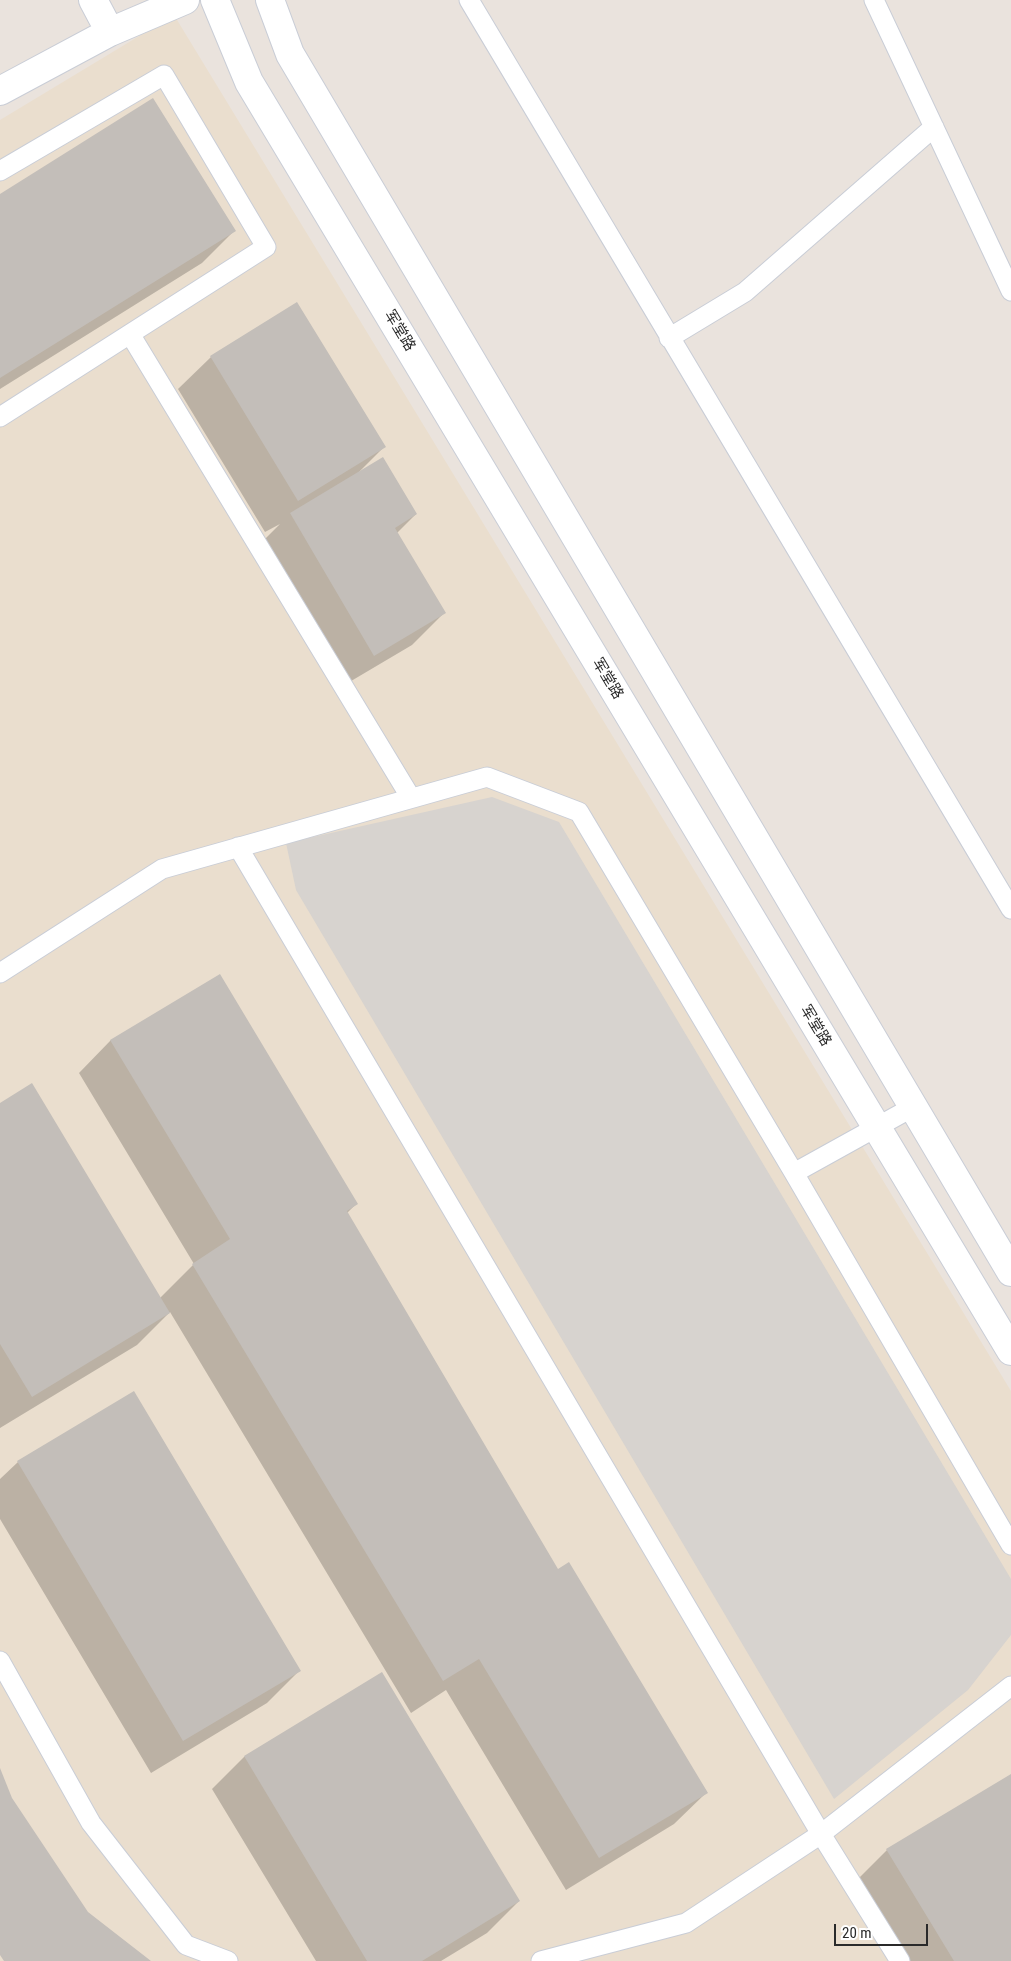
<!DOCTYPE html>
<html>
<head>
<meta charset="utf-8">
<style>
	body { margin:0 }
	#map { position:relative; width:1011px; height:1961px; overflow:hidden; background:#eae3dd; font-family:"Roboto Condensed",sans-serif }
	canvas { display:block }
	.scale { position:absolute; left:834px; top:1924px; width:94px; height:22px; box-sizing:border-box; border:2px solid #2a2a2a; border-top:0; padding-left:6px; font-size:15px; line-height:18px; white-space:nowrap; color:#2a2a2a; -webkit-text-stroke:4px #fff; paint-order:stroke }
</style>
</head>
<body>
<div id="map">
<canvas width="1011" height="1961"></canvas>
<div class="scale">20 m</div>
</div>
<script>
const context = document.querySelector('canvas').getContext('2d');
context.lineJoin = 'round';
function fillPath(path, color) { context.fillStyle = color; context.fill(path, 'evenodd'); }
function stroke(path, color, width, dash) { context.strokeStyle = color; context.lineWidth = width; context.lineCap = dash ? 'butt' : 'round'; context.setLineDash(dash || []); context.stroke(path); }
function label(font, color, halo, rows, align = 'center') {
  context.font = font + ' "Roboto Condensed","Noto Sans SC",sans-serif'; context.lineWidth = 5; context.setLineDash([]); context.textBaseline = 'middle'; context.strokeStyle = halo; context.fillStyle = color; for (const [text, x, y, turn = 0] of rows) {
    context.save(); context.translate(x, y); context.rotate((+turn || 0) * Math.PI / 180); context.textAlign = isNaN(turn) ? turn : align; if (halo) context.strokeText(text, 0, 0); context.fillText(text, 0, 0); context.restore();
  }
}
fillPath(new Path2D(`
	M174 15 1011 1391V1961H0V120Z`), '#eadece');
fillPath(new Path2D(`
	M492 797 559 822 1011 1579V1635L968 1690 834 1799 296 890 286 843Z`), '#d7d3cf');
fillPath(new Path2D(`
	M0 195 234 231 202 263 0 389Z
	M211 357 384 447 359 472 416 514 397 533 444 613 412 645 341 687 258 546 280 524 265 532 178 389Z
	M111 1040 356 1204 347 1213 558 1571 707 1792 674 1824 566 1890 446 1690 411 1713 170 1312 137 1345 0 1428V1104L160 1298 194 1264 79 1073Z
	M18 1462 299 1671 267 1703 151 1773 0 1519V1479Z
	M382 1674 519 1901 487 1933 441 1961H316L212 1789 244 1757Z
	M1011 1775V1961H903L855 1882 887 1850Z`), '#0003');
fillPath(new Path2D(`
	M153 98 236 231 0 378V194Z
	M297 302 386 447 298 501 210 356Z
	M383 457 417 514 395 528 446 613 374 656 290 513Z
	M220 974 358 1204 347 1211 558 1569 569 1562 708 1793 599 1858 479 1659 443 1681 192 1264 230 1239 110 1040Z
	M32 1083 170 1313 32 1397 0 1344V1103Z
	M134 1391 301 1671 183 1741 17 1461Z
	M382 1672 520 1901 422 1961H367L244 1756Z
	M0 1768 12 1798 88 1912 151 1961H4L0 1955Z
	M1011 1774V1961H954L886 1849Z`), '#c3beb9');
const service = new Path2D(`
	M469 0 1011 909
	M874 0 1011 291
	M0 171 164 75 266 247 0 417
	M130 334 411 798
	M669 338 745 292 934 127
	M238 847 821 1834 900 1961
	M0 973 162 869 487 777 579 812 794 1173 1011 1545
	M794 1173 913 1107
	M0 1661 91 1823 186 1945 228 1961
	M541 1961 686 1923 821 1834 1011 1686`);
const minor = new Path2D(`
	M93 0 110 32
	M215 0 249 82 1011 1351
	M270 0 290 54 1011 1272
	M0 91 110 32 185 0`);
stroke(service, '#c9cdd6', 21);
stroke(minor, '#c9cdd6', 30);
stroke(service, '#fff', 19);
stroke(minor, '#fff', 28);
label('15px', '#2a2a2a', '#fff', [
	["军堂路",399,331,59],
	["军堂路",607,679,59],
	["军堂路",815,1026,59]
]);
</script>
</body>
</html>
